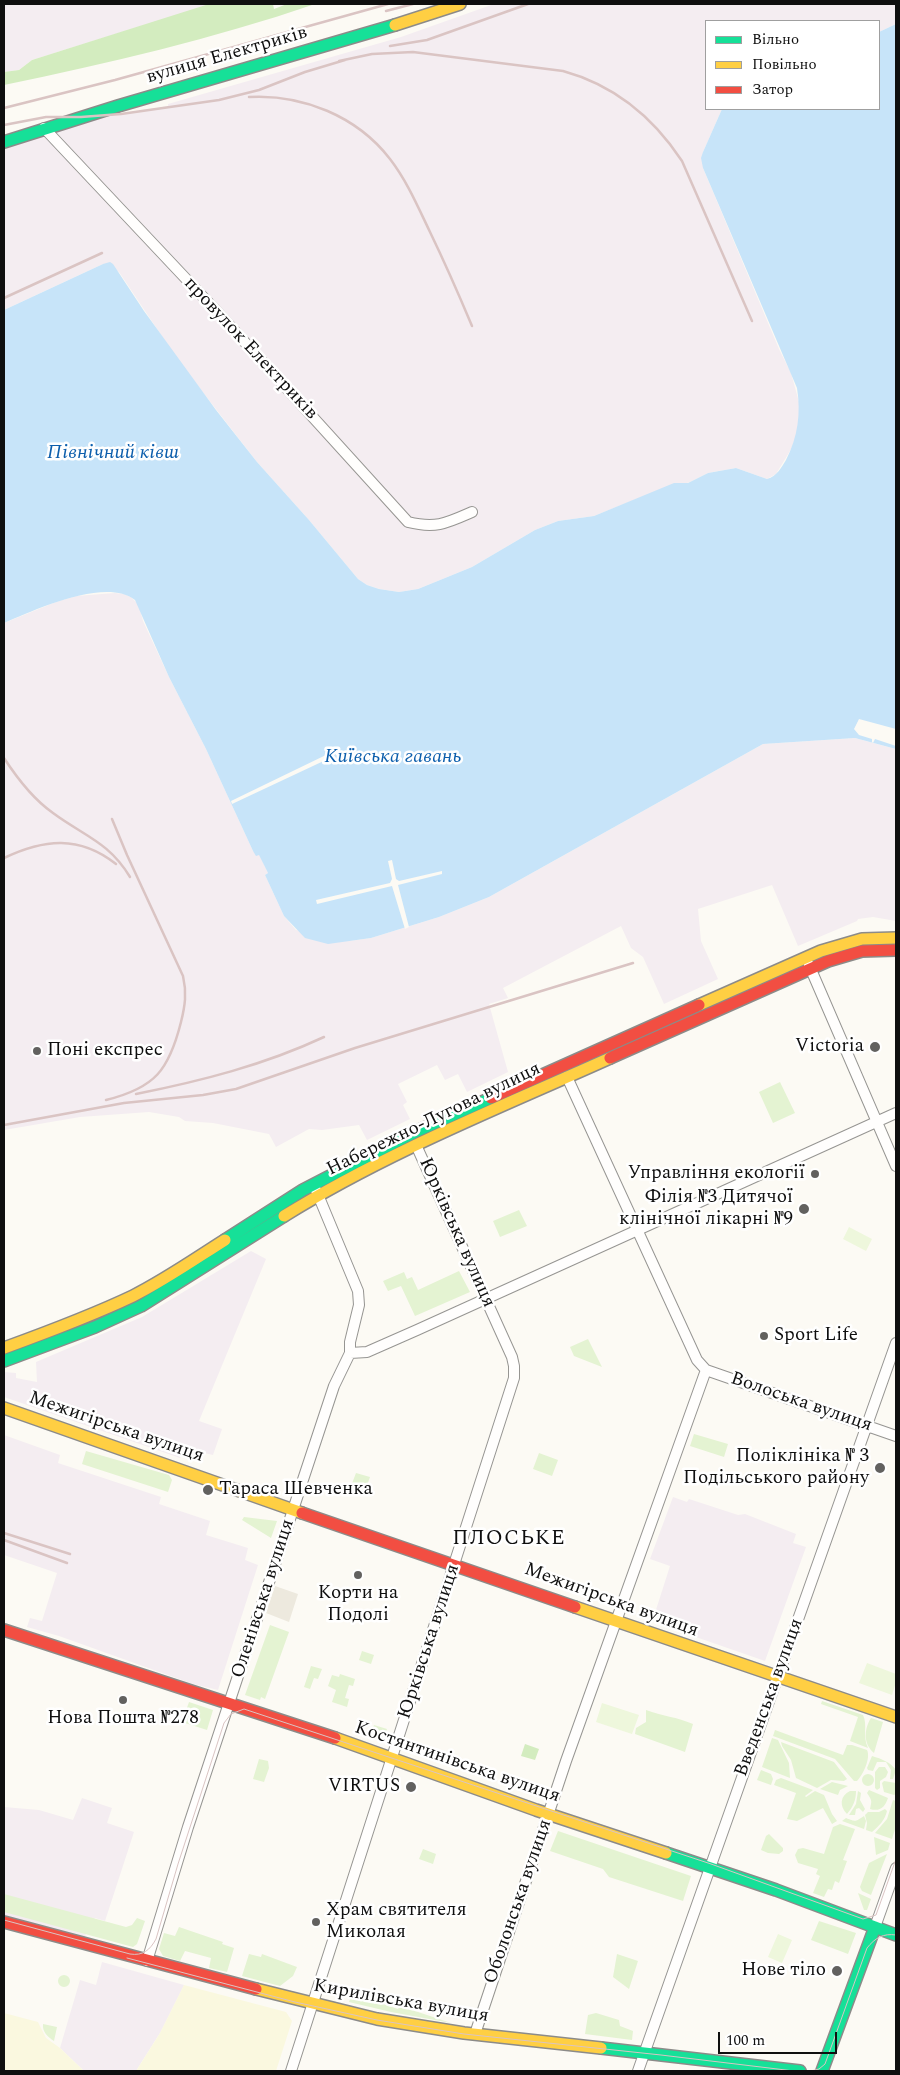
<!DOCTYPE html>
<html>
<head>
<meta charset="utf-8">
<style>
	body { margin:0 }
	#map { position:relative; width:900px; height:2075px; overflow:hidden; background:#fcfaf4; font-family:Spectral,serif }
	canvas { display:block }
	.frame { position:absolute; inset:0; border:5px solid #0f0f0f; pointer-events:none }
	.legend { position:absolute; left:705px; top:20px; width:175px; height:90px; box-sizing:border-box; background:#fff; border:1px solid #9f9f9f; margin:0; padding:6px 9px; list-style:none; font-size:15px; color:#0f0f0f }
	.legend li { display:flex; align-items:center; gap:10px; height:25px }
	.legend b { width:25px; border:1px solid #9f9f9f }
	.scale { position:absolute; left:718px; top:2032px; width:119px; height:22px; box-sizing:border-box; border:2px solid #0f0f0f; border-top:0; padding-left:6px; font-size:15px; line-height:18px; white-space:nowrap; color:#0f0f0f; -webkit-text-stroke:4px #fff; paint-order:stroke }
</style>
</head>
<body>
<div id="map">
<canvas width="900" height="2075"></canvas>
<div class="frame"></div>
<ul class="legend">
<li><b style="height:6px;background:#16e098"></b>Вільно</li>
<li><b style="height:6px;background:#ffcf43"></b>Повільно</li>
<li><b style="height:6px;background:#f24e42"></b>Затор</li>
</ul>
<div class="scale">100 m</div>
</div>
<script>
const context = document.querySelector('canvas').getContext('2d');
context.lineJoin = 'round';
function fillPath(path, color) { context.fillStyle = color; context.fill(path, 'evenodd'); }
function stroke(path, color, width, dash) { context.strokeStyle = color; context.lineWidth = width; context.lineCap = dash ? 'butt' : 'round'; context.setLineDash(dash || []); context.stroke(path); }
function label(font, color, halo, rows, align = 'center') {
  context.font = font + ' Spectral,serif'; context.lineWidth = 5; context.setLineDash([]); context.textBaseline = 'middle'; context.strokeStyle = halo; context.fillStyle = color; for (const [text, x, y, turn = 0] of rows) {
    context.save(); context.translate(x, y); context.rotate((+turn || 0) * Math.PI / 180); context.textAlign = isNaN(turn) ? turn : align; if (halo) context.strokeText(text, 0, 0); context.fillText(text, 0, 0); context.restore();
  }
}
fillPath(new Path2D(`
	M4 4H208L209 5 32 60 19 70 4 72Z
	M494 4H896V24L879 32V21H706V109H722L703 152V168L779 349 791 373 799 402V422L795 441 790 451 776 474 767 479 736 468 708 473 690 482 634 500 594 516 558 521 535 530 472 567 418 589 399 592 379 589 367 585 358 579 309 520 257 462 177 359 119 272 103 264 4 310V142L81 117 121 114 168 106V104L401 37Z
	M115 593 124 594 131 597 139 605 143 621 169 677 206 749 253 851 259 854 268 873 265 875 284 916 296 930 349 941 371 938 439 917 489 897 763 744 855 738 896 749V921L873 917 858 919 857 921 798 946 772 885 698 909 701 941 718 979 664 1004 643 957 631 948 621 926 503 988 508 998 489 1004 508 1072 467 1092 458 1074 445 1080 437 1065 398 1084 407 1102 403 1105 410 1119 367 1140 359 1125 322 1130 309 1129 276 1147 269 1134 213 1123 185 1121 179 1117 149 1112 80 1117 4 1130V623L56 602 76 596Z
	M251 1251 266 1259 199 1421 222 1429 213 1455 183 1448 180 1458 4 1397V1372L16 1373V1378L37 1382 36 1362 142 1317Z
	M4 1435 60 1455 58 1463 161 1497 159 1504 210 1521 206 1535 248 1548 245 1560 258 1565 218 1690 193 1684 59 1636 27 1627 30 1618 42 1621 57 1573 4 1555Z
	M673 1497 687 1502 689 1499 738 1515 745 1514 796 1534 793 1543 806 1547 765 1661 667 1627 668 1620 654 1616 670 1566 650 1559Z
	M82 1798 112 1808 107 1823 134 1832 105 1921 95 1918 84 1938 4 1917V1807L39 1810 73 1820Z
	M102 1962 184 1985 160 2033 136 2071H84L60 2048 80 1980 96 1985Z`), '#f4edf1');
fillPath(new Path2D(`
	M184 1985 286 2012 292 2021 276 2071H136L160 2033Z
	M4 2013 38 2022 46 2038 60 2048 84 2071H4Z`), '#faf8df');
fillPath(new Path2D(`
	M780 1082 795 1113 773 1123 759 1092Z
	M519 1210 527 1226 500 1237 493 1221Z
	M459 1271 470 1292 415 1316 401 1286 388 1291 383 1281 404 1272 407 1279 412 1277 418 1290Z
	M588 1339 602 1367 574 1356 570 1347Z
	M694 1434 728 1444 724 1457 690 1446Z
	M86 1451 169 1475 172 1480 168 1492 82 1464Z
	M539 1453 558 1460 552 1476 533 1469Z
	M356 1473 370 1477 365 1491 351 1486Z
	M244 1517 277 1521 271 1538 242 1520Z
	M270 1625 289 1632 265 1699 261 1697 260 1700 245 1695Z
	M362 1651 374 1655 371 1664 359 1660Z
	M311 1666 322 1669 318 1679 314 1678 310 1689 304 1687Z
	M340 1674 355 1679 353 1686 349 1685 345 1698 349 1699 347 1707 332 1702 336 1690 328 1686 332 1675 339 1677Z
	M822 1701 863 1715C868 1725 862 1735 868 1748L850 1741 858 1717 821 1704Z
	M189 1702 213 1710 207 1730 185 1723 187 1720 183 1719Z
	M646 1710C662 1716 677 1717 693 1724L685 1752 635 1734 636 1728 646 1722Z
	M871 1718 883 1722 874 1753C863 1744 864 1729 871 1718Z
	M374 1725 387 1729 384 1737 371 1733Z
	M775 1730 843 1755 847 1745H852L867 1750C871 1758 863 1775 857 1781H854L835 1759 773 1736Z
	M772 1738 778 1740 789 1763 790 1778 762 1767Z
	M781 1742 834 1762 847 1779 844 1781 831 1780 817 1788 796 1778 791 1760 782 1746Z
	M872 1756C882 1759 890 1762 896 1770L893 1779H890L891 1770 886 1762H877L873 1771 868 1770 867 1768Z
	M259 1759 268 1761 269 1768 264 1782 253 1779Z
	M879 1767H885L888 1772 886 1777 880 1781V1788L877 1790 875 1788V1772Z
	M761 1770 771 1774 773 1779 771 1785 757 1780Z
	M862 1780a6 6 0 1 1 12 0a6 6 0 1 1-12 0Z
	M781 1778 813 1790 805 1796 806 1797 815 1791 824 1795 832 1814 837 1821 832 1824 823 1808 797 1821 787 1819 796 1793 774 1785 776 1780Z
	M884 1781 896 1783V1794L894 1795 884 1792 882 1783Z
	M832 1782 848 1786 840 1790 838 1795 820 1789Z
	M869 1790 888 1798C885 1807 880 1812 870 1809 872 1800 872 1801 867 1793Z
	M850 1791H856C856 1800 853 1807 847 1814 839 1806 840 1796 850 1791Z
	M858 1791 861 1793 860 1800 865 1809 863 1812 859 1808 856 1809 855 1815H849L856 1804Z
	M893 1800 896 1801V1826L892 1839 875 1833 887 1819Z
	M885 1809 887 1811C885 1820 879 1826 872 1832L866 1830 867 1823 865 1815 868 1812H879Z
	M864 1816 866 1821 864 1829 842 1821 846 1818C857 1822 854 1822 864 1816Z
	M840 1824 855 1829 843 1860 847 1861 839 1883 835 1881 832 1890 828 1889 824 1897 813 1893 820 1876 816 1874 818 1869 798 1863 795 1855 798 1849 803 1848 824 1854 833 1827Z
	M558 1831 691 1876 683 1901 609 1877 603 1869 550 1851Z
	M769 1834 783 1848V1851L779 1854 768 1853 761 1850 766 1836Z
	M874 1837 890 1843 888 1850 876 1855Z
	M423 1849 436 1854 433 1864 419 1859Z
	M887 1854 871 1895 862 1891 860 1887 869 1863Z
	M858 1893 871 1899 867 1910H864Z
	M4 1894 126 1927 132 1925 137 1918 145 1921 137 1944 133 1947 4 1912Z
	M819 1921 856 1933 848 1954 811 1940Z
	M179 1927 223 1942 222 1944 234 1948 227 1972 209 1968 211 1958 185 1951 180 1961 163 1956 159 1949 164 1933 175 1936Z
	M249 1954 261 1957 262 1954 297 1967 293 1976 280 1986 242 1976Z
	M617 1954 638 1961 629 1989 613 1977Z
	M58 1981a6 6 0 1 1 12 0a6 6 0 1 1-12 0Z
	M352 1994 398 2009 400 2006 451 2023 391 2012 349 2002Z
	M596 2013 619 2020 620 2026 633 2031 632 2040 585 2034 588 2015Z
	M43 2024 57 2027 54 2041C48 2037 42 2032 43 2024Z`), '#e4f3d2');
fillPath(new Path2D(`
	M209 4H273L274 9 287 4H315C213 39 109 63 4 85V72L19 70 32 60Z
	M525 1744 539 1749 535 1760 521 1756Z`), '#d3ecbf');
fillPath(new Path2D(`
	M849 1227 872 1239 866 1251 843 1239Z
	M867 1663 896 1674V1682L892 1695 859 1683Z
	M602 1703 639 1715 632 1734 596 1722Z
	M778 1934 792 1940 782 1963 768 1957Z`), '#eef7dc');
fillPath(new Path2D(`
	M275 1586 298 1594 289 1622 266 1613Z`), '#ede9de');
fillPath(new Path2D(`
	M896 24V749L855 738 763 744 489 897 439 917 371 938 328 944 305 938 284 916 265 875 268 873 259 855 256 856 253 851 206 749 169 677 135 600C105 577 35 610 4 623V310L103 264 110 262 113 264 144 311 216 410 257 462 309 520 358 579 367 585 379 589 399 592 418 589 472 567 535 530 558 521 594 516 674 483H688L708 473 736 468 767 479C777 476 781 468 786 460 798 437 801 413 797 388L703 168 701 158 703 152 722 109H879V32Z`), '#c7e4f9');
fillPath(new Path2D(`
	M859 719 896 729V746L875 739 873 743 872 742V739L859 735 854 729Z
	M328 754 330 758 232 804 231 801Z
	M392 860 396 879 399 881 442 871V874L398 885 409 927 405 929 392 886 317 904 316 900 390 883 392 879 388 861Z`), '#fcfaf4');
const street = new Path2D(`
	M44 128 221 316 408 522C436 529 447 523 472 512
	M809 965 896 1166
	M350 1353 367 1352 417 1330 896 1113
	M706 1370 896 1436
	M875 1927 896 1868
	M147 1961 188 1827 334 1386 350 1353V1342L359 1305 358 1291 316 1190
	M475 2034 566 1761 706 1370 697 1360 567 1077
	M291 2071 514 1378V1366L512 1357 416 1145
	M638 2071 896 1343`);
const fast = new Path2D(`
	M4 142 118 106 395 25
	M225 1240 303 1190 415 1132 491 1098
	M4 1361 95 1327 141 1306 284 1216
	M666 1853 776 1890 896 1935
	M601 2048 800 2071
	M822 2071 875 1927`);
const slow = new Path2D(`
	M395 25 460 4
	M699 1005 821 951 862 939 896 938
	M284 1216C387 1152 501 1107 610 1058
	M4 1348C48 1332 91 1316 133 1296 165 1280 195 1259 225 1240
	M4 1408 302 1513
	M575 1607 896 1717
	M335 1738 536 1810 666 1853
	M256 1989 377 2019 464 2033 601 2048`);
const jam = new Path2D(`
	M610 1058 828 961 862 951 896 950
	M491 1098 699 1005
	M302 1513 575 1607
	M4 1630 335 1738
	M4 1922 256 1989`);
stroke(street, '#969592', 12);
stroke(fast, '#8c8b89', 14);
stroke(slow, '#8c8b89', 14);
stroke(jam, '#8c8b89', 14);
stroke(street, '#fffefd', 10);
stroke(fast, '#16e098', 11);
stroke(slow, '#ffcf43', 11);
stroke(jam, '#f24e42', 11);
stroke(new Path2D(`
	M4 1920 130 1954C143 1956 150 1950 156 1939L178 1864 224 1723 231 1714 244 1709 711 1864 863 1919 876 1915 896 1859
	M127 1958 295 2002 377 2020 464 2034 661 2055 794 2071
	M811 2071 819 2069 825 2064 867 1948C875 1938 883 1933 896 1935`), '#dac4c3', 1);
stroke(new Path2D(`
	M386 11 413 4
	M390 46 427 40 528 4
	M339 61 372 54 413 52 563 71C614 85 653 117 682 161L752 321
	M249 97C302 94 357 116 390 159 407 181 418 207 430 232 445 263 459 295 472 326
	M4 108 115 80 388 4
	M4 125 46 117H81L121 114 219 100 259 90 305 72 345 60
	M4 298 102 253
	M4 758C17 778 33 799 53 813 84 836 109 842 130 877
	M4 858C44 839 79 835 116 864
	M136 1094C201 1081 264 1065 324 1037
	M106 1100C155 1088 169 1070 181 1022 185 1006 187 993 183 976L127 855 112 819
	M4 1125 124 1103 203 1095 236 1089 355 1048 633 963
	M4 1533 70 1554
	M4 1540 67 1563`), '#dac4c3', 2.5);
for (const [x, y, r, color] of [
	[875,1047,6,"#62615f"],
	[37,1051,5,"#62615f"],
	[815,1174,5,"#62615f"],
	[804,1209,6,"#62615f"],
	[764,1336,5,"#62615f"],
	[880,1468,6,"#62615f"],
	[208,1490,6,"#62615f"],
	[358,1575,5,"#62615f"],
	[123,1700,5,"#62615f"],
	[411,1787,6,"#62615f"],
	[316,1922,5,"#62615f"],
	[837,1971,6,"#62615f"]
]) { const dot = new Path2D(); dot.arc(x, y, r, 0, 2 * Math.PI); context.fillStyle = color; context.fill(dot); stroke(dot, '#fff', 2); }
label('19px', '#0f0f0f', '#fff', [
	["вулиця Електриків",227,56,-16],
	["провулок Електриків",250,349,47],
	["Набережно-Лугова вулиця",434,1120,-26],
	["Юрківська вулиця",456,1233,66],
	["Волоська вулиця",801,1403,19],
	["Межигірська вулиця",116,1428,19],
	["Оленівська вулиця",264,1599,-72],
	["Межигірська вулиця",611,1601,20],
	["Юрківська вулиця",430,1642,-72],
	["Введенська вулиця",770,1698,-70],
	["Костянтинівська вулиця",457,1763,19],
	["Оболонська вулиця",519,1902,-71],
	["Кирилівська вулиця",401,2002,10]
]);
label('19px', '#0f0f0f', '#fff', [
	["Victoria",864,1047],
	["Поні експрес",47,1051,"left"],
	["Управління екології",805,1174],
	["Філія №3 Дитячої",793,1198],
	["клінічної лікарні №9",793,1220],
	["Sport Life",774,1336,"left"],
	["Поліклініка № 3",869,1457],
	["Подільського району",869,1479],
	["Тараса Шевченка",219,1490,"left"],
	["Корти на",358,1594,"center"],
	["Подолі",358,1616,"center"],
	["Нова Пошта №278",123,1719,"center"],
	["VIRTUS",400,1787],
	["Храм святителя",326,1911,"left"],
	["Миколая",326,1933,"left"],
	["Нове тіло",826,1971]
], 'right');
label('italic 20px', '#0c5eac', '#fff', [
	["Північний ківш",113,454],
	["Київська гавань",393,758]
]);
context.letterSpacing = '1px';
label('21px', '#0f0f0f', '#fff', [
	["ПЛОСЬКЕ",509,1540]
]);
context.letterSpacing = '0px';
</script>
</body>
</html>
